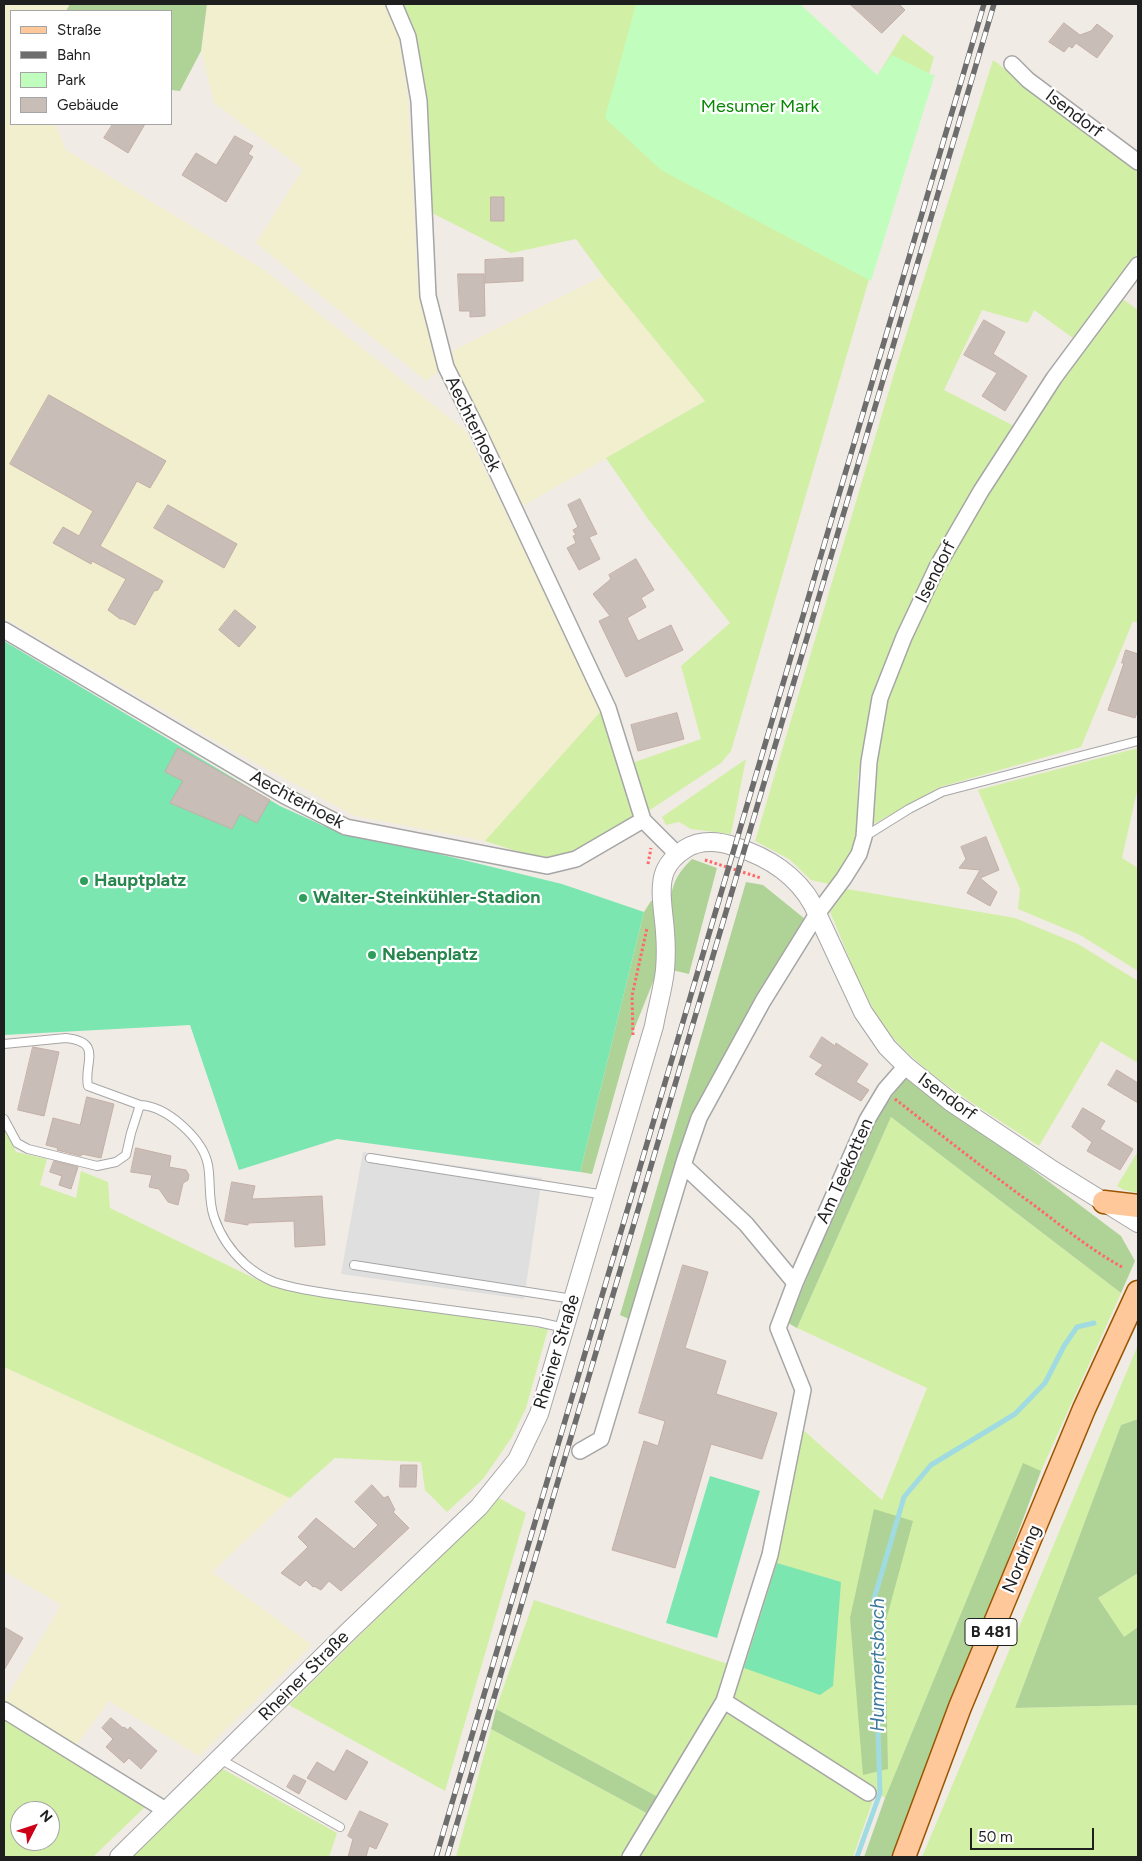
<!DOCTYPE html>
<html>
<head>
<meta charset="utf-8">
<style>
	body { margin:0 }
	#map { position:relative; width:1142px; height:1861px; overflow:hidden; background:#f1ebe5; font-family:Figtree,sans-serif }
	canvas { display:block }
	.frame { position:absolute; inset:0; border:5px solid #1f1f1f; pointer-events:none }
	.legend { position:absolute; left:10px; top:10px; width:162px; height:115px; box-sizing:border-box; background:#fff; border:1px solid #a5a5a5; margin:0; padding:6px 9px; list-style:none; font-size:15px; color:#1f1f1f }
	.legend li { display:flex; align-items:center; gap:10px; height:25px }
	.legend b { width:25px; border:1px solid #a5a5a5 }
	.north { position:absolute; left:10px; top:1801px; width:50px; height:50px; box-sizing:border-box; background:#fff; border:1px solid #a5a5a5; border-radius:50%; rotate:49deg; font-size:14px; font-weight:700; line-height:20px; text-align:center; color:#1f1f1f }
	.north::after { content:''; display:block; margin:auto; width:18px; height:22px; background:#ce0018; clip-path:polygon(50% 0,100% 100%,50% 72%,0 100%) }
	.scale { position:absolute; left:970px; top:1828px; width:124px; height:22px; box-sizing:border-box; border:2px solid #1f1f1f; border-top:0; padding-left:6px; font-size:15px; line-height:18px; white-space:nowrap; color:#1f1f1f; -webkit-text-stroke:4px #fff; paint-order:stroke }
</style>
</head>
<body>
<div id="map">
<canvas width="1142" height="1861"></canvas>
<div class="frame"></div>
<ul class="legend">
<li><b style="height:6px;background:#ffc89b"></b>Straße</li>
<li><b style="height:6px;background:#6d6d6d"></b>Bahn</li>
<li><b style="height:14px;background:#c1febe"></b>Park</li>
<li><b style="height:14px;background:#c9bdb7"></b>Gebäude</li>
</ul>
<div class="north">N</div>
<div class="scale">50 m</div>
</div>
<script>
const context = document.querySelector('canvas').getContext('2d');
context.lineJoin = 'round';
function fillPath(path, color) { context.fillStyle = color; context.fill(path, 'evenodd'); }
function stroke(path, color, width, dash) { context.strokeStyle = color; context.lineWidth = width; context.lineCap = dash ? 'butt' : 'round'; context.setLineDash(dash || []); context.stroke(path); }
function label(font, color, halo, rows, align = 'center') {
  context.font = font + ' Figtree,sans-serif'; context.lineWidth = 4.5; context.setLineDash([]); context.textBaseline = 'middle'; context.strokeStyle = halo; context.fillStyle = color; for (const [text, x, y, turn = 0] of rows) {
    context.save(); context.translate(x, y); context.rotate((+turn || 0) * Math.PI / 180); context.textAlign = isNaN(turn) ? turn : align; if (halo) context.strokeText(text, 0, 0); context.fillText(text, 0, 0); context.restore();
  }
}
fillPath(new Path2D(`
	M4 4H70L66 11H11V124H55L66 150 263 269 466 431 602 710 485 841 355 816 226 747 4 618Z
	M207 4H384L398 32 408 98 418 289 439 371 426 381 256 243 303 169 214 103 201 51Z
	M603 276 705 401 523 506 455 367 452 351Z
	M4 1367 290 1498 212 1572 312 1645 199 1756 109 1701 76 1745 4 1702 61 1605 4 1571Z`), '#f1efce');
fillPath(new Path2D(`
	M403 4H793L874 81 903 34 934 57 731 751 721 763 647 812 632 763 701 739 681 666 730 623 648 519 606 458 705 401 603 276 576 239 511 253 432 213 428 108 412 36Z
	M993 60 1138 169V253L1073 338 1034 310 1028 323 982 310 944 390 1016 427 931 562 897 636 872 698 858 777 857 837 847 861 829 884 811 880 789 859 755 841 896 367Z
	M1120 297 1138 310V623L1133 621 1081 747 940 787 872 825 873 766 884 700 941 570 985 494 1057 383Z
	M602 710 636 817 574 852 547 861 485 841Z
	M1138 748V787L1122 858 1138 868V971L1080 935 1018 909 1020 889 978 790Z
	M746 759 731 834 691 829 679 822 666 825 662 817Z
	M847 889 1015 918 1078 944 1138 981V1063L1101 1041 1039 1146C989 1113 914 1071 881 1022 859 988 846 949 830 912Z
	M891 1117 1121 1293 1041 1471 1023 1464 885 1798 732 1699 801 1428 882 1500 927 1388 797 1328Z
	M4 1126 16 1152 47 1159 40 1185 76 1198 81 1171 108 1182 110 1208 262 1282 284 1289 548 1329 526 1408 512 1437 483 1479 447 1512 425 1490 421 1462 335 1458 290 1498 4 1367Z
	M1138 1151V1193L1124 1190 1117 1186Z
	M1138 1345V1419L1121 1425 1015 1708 1138 1705V1857H922Z
	M499 1498 526 1513 445 1791 289 1705Z
	M1138 1573V1627L1124 1638 1098 1598Z
	M534 1600 731 1665 718 1701 660 1798 496 1709Z
	M725 1706 873 1800 853 1857H635Z
	M4 1716 147 1805 93 1857H4ZM20 1811H50V1841H20Z
	M491 1729 650 1815 624 1857H456Z
	M221 1768 337 1833 329 1857H128Z`), '#d2efa6');
fillPath(new Path2D(`
	M70 4H207L201 51 180 91 171 90V11H66Z
	M692 859 717 868 689 974 659 967 629 1042 592 1174 580 1172 644 912 651 901 670 902C673 882 677 874 692 859Z
	M746 882 763 885 805 919 755 1004 695 1118 631 1320 620 1315Z
	M907 1075 1121 1236 1135 1261 1121 1293 891 1117 797 1328 788 1323 872 1124Z
	M1138 1419V1573L1098 1598 1124 1637 1138 1627V1705L1015 1708 1121 1425Z
	M1023 1463 1041 1471 897 1857H864L885 1798Z
	M874 1509 913 1521 885 1624 888 1769 863 1775 850 1618Z
	M496 1709 660 1798 650 1815 491 1729Z`), '#afd396');
fillPath(new Path2D(`
	M636 4H800L877 75 892 55 932 75 935 74 871 281 661 170 605 118Z`), '#c1febe');
fillPath(new Path2D(`
	M4 641 280 806 324 826 562 884 644 912 580 1172 337 1139 239 1170 190 1025 4 1035Z
	M710 1476 760 1491 717 1638 666 1623Z
	M777 1563 841 1582 833 1686 820 1695 744 1668Z`), '#7ce6b1');
fillPath(new Path2D(`
	M363 1152 542 1178 524 1299 341 1274Z`), '#dfdfdf');
stroke(new Path2D(`
	M857 1857 880 1793 874 1599 904 1497 931 1465 1015 1414 1045 1383 1064 1346 1077 1327 1094 1323`), '#a1dbe2', 5);
const building = new Path2D(`
	M850 4H899L905 10 882 33Z
	M1064 23 1080 35 1091 31 1097 24 1113 36 1097 58 1076 43 1072 48 1069 46 1064 52 1049 42Z
	M113 124H145L128 153 104 138Z
	M235 136 253 146 248 154 253 157 226 202 182 175 196 153 216 165Z
	M491 197H504V221H491Z
	M523 258V281L485 283V260Z
	M458 274H484L485 316 470 317V311H460Z
	M984 320 1005 332 993 354 1027 376 1005 411 982 396 997 373 964 355Z
	M49 395 166 461 150 488 137 481 100 546 163 581 158 590 154 591 135 625 123 619H120L108 610 126 579 92 561 91 564 53 543 63 527 79 536 93 511 10 464Z
	M580 499 597 534 589 537 600 559 579 570 567 548 576 543 573 536 576 535 573 530 578 527 568 505Z
	M168 505 237 544 224 568 154 528Z
	M636 559 654 590 641 598 646 607 627 618 638 641 671 625 683 650 626 677 599 621 610 616 593 594 611 579 609 575Z
	M235 610 256 627 239 647 219 630Z
	M1126 650 1138 654V710L1135 718 1108 710 1124 663H1122Z
	M677 713 684 739 638 751 631 725Z
	M178 748 270 800 257 823 240 814 232 829 170 803 183 781 165 772Z
	M986 837 999 870 980 878 997 892 990 906 967 893 980 870 959 868 966 859 961 847Z
	M822 1037 835 1046 836 1043 868 1064 856 1082 869 1090 861 1101 815 1074 823 1065 810 1057Z
	M33 1047 59 1052 44 1116 18 1110Z
	M1117 1070 1138 1083V1103L1108 1085Z
	M87 1097 114 1104 101 1158 82 1154 81 1156 57 1150 58 1148 46 1145 53 1118 80 1125Z
	M1083 1108 1105 1121 1100 1129 1133 1149 1120 1170 1087 1151 1092 1142 1072 1127Z
	M136 1148 171 1156 169 1167 186 1170 189 1175 188 1180 183 1183 178 1205 168 1202 159 1189 149 1187 152 1175 131 1172Z
	M54 1161 78 1167 71 1189 59 1185 62 1176 50 1172Z
	M232 1182 255 1186 252 1199 322 1196 325 1245 295 1247 294 1221 248 1223V1225L225 1221Z
	M683 1265 708 1272 685 1348 726 1361 716 1394 777 1413 762 1459 711 1444 675 1568 612 1550 644 1441 658 1446 665 1421 639 1413Z
	M401 1465H417L416 1487H400Z
	M372 1485 384 1498 388 1496 395 1510 393 1512 409 1528 379 1556 341 1591 329 1581 321 1590 314 1586 313 1587 306 1580 300 1586 281 1573 308 1547 298 1537 316 1518 354 1549 378 1525 355 1502Z
	M4 1627 23 1638 4 1670Z
	M111 1718 123 1728 124 1727 128 1730 130 1727 157 1751 141 1769 129 1758 124 1763 106 1747 113 1739 102 1728Z
	M347 1750 368 1762 346 1800 307 1778 317 1762 334 1772Z
	M294 1775 306 1781 299 1794 287 1787Z
	M360 1811 388 1824 376 1849 369 1846 366 1857H348L353 1839 348 1836Z`);
fillPath(building, '#c9bdb7');
stroke(building, '#c4afa6', 1);
const service = new Path2D(`
	M864 837 909 809 942 792 1138 741
	M4 1044 66 1038C104 1042 83 1064 88 1086L140 1105
	M4 1119 17 1143 28 1149 97 1166 116 1162 126 1155 131 1133 140 1105C167 1106 203 1139 208 1165 211 1182 208 1200 214 1217 220 1235 232 1252 245 1264 254 1272 264 1278 274 1282 300 1291 340 1295 368 1299 425 1307 481 1314 538 1322L565 1328
	M370 1158 605 1195
	M354 1265 573 1299
	M220 1759 340 1827`);
const minor = new Path2D(`
	M394 4 408 37 419 101 428 296 446 367 476 427 608 708 643 820 677 854
	M1012 64 1028 80 1138 162
	M4 630 285 796 346 827 547 866 576 859 643 820
	M683 1165 746 1224 795 1283
	M580 1451 601 1439 685 1159 699 1118 763 1001 817 914 844 878 859 854 864 837 869 762 880 698 904 637 937 567 981 491 1054 378 1138 265
	M724 1701 868 1793
	M4 1710 167 1811
	M630 1857 724 1701 770 1555 803 1390 778 1328 795 1283 867 1120 885 1090 906 1066`);
const tertiary = new Path2D(`
	M119 1857 350 1630 479 1507 517 1460 539 1414 654 1026C657 1008 663 989 665 970 666 958 666 944 665 932 664 914 658 888 665 871 669 862 677 854 685 849 701 839 719 841 736 847 768 857 797 876 813 905L863 1012 887 1047 906 1066 951 1102 1054 1171 1138 1223`);
const primary = new Path2D(`
	M1104 1202 1138 1206
	M904 1857 960 1707 1084 1409 1138 1292`);
stroke(service, '#a6a6a6', 10);
stroke(minor, '#a6a6a6', 18);
stroke(tertiary, '#a6a6a6', 20);
stroke(primary, '#9a5500', 25);
stroke(new Path2D(`
	M705 860 761 878
	M648 864 651 848
	M633 1035 632 996 647 928
	M895 1099C941 1135 987 1171 1035 1206 1063 1227 1091 1250 1122 1267`), '#ff6769', 3, [2.5, 2.5]);
stroke(service, '#fff', 8);
stroke(minor, '#fff', 15);
stroke(tertiary, '#fff', 18);
stroke(primary, '#ffc89b', 22);
const rail = new Path2D(`
	M436 1857 984 4
	M447 1857 994 4`);
stroke(rail, '#6d6d6d', 5.5);
stroke(rail, '#fff', 4, [11]);
for (const [x, y, r, color] of [
	[84,881,5,"#2e9e5b"],
	[303,898,5,"#2e9e5b"],
	[372,955,5,"#2e9e5b"]
]) { const dot = new Path2D(); dot.arc(x, y, r, 0, 2 * Math.PI); context.fillStyle = color; context.fill(dot); stroke(dot, '#fff', 2); }
for (const [x, y, w] of [
	[991,1632,52]
]) { const box = new Path2D(); box.roundRect(x - w / 2, y - 13.5, w, 27, 4); context.fillStyle = '#fff'; context.fill(box); stroke(box, '#1f1f1f', 1); }
label('bold 16px', '#1f1f1f', null, [
	["B 481",991,1632]
]);
label('18px', '#078803', '#fff', [
	["Mesumer Mark",760,107]
]);
label('18px', '#1f1f1f', '#fff', [
	["Isendorf",1074,114,37],
	["Aechterhoek",473,424,64],
	["Isendorf",936,572,-63],
	["Aechterhoek",297,800,28],
	["Isendorf",947,1097,36],
	["Am Teekotten",845,1171,-66],
	["Rheiner Straße",557,1352,-73],
	["Nordring",1022,1559,-67],
	["Rheiner Straße",304,1676,-45]
]);
label('bold 18px', '#27864d', '#fff', [
	["Hauptplatz",94,881],
	["Walter-Steinkühler-Stadion",313,898],
	["Nebenplatz",382,955]
], 'left');
label('italic 19px', '#3c799e', '#fff', [
	["Hummertsbach",878,1665,-90]
]);
</script>
</body>
</html>
